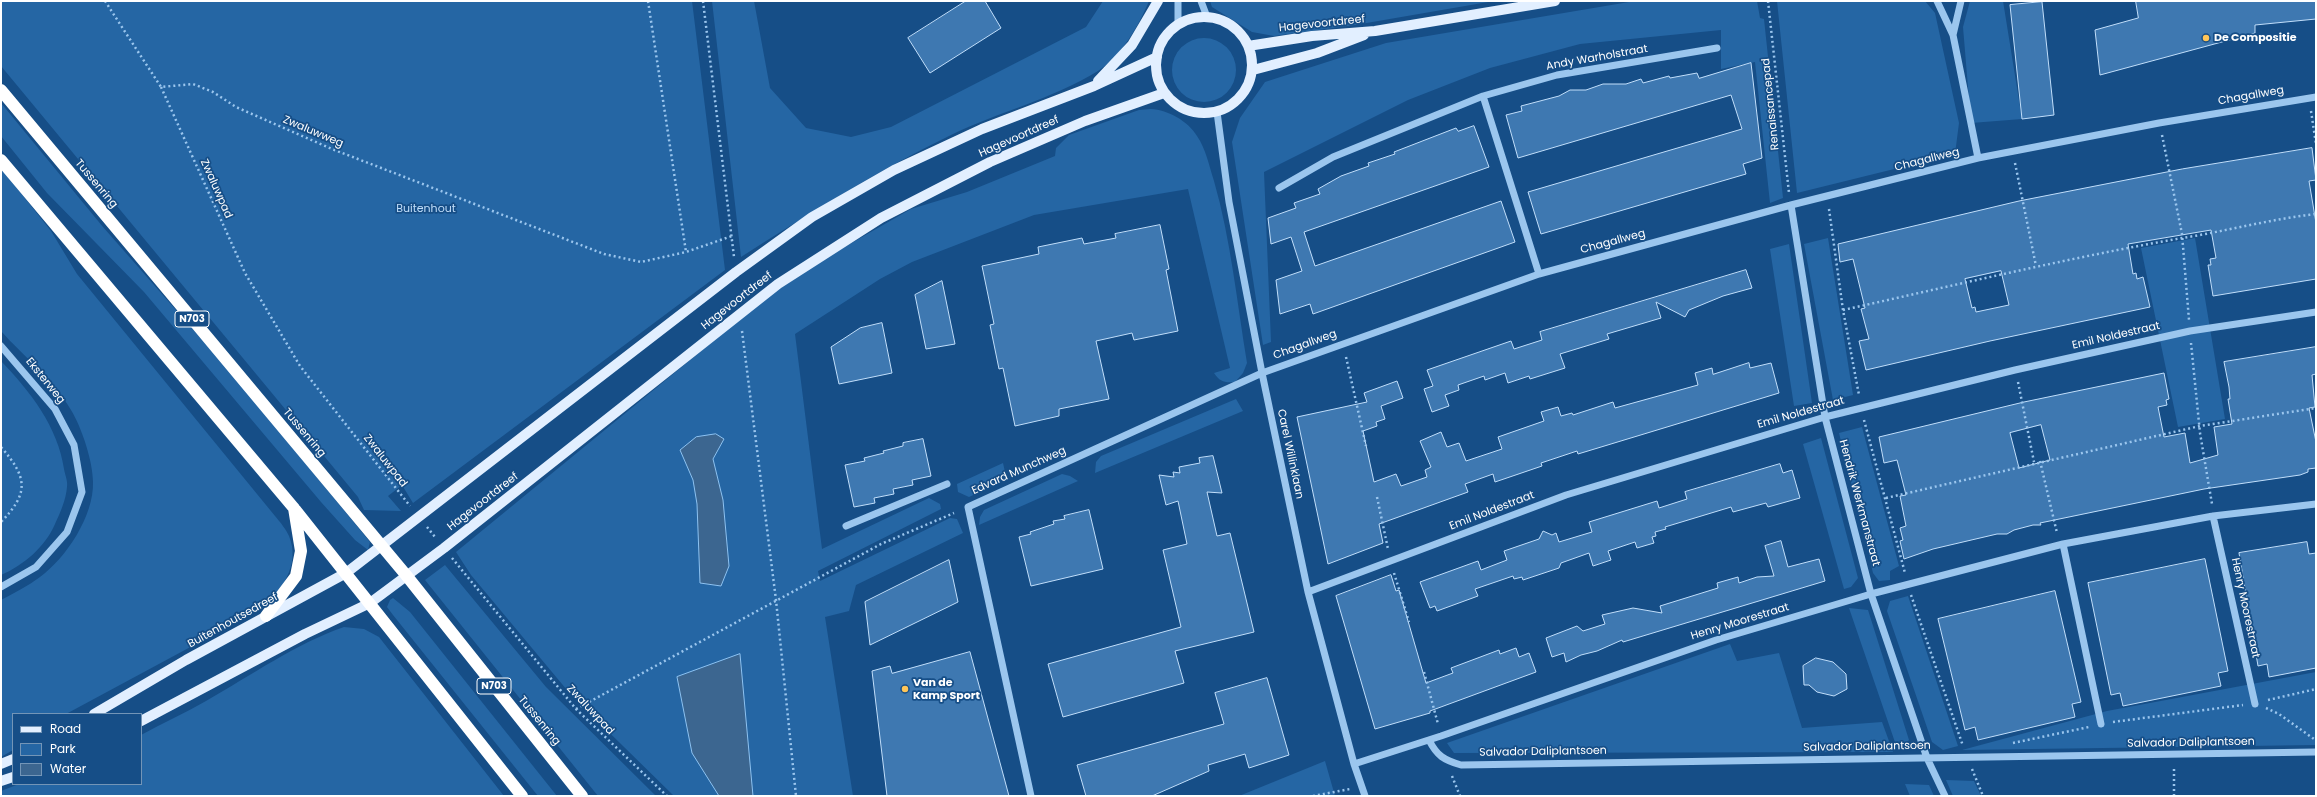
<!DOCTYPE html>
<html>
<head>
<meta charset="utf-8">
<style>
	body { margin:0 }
	#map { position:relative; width:2317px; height:797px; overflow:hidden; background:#164e87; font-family:Poppins,sans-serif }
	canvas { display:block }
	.frame { position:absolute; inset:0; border:2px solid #fff; pointer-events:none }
	.legend { position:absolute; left:12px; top:713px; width:130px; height:72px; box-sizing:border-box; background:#164e87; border:1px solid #7395b7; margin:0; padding:5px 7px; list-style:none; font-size:12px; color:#fff }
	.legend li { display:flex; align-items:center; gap:8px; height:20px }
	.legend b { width:20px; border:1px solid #7395b7 }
</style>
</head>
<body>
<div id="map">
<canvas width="2317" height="797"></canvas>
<div class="frame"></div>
<ul class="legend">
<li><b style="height:5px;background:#e2efff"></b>Road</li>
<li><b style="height:11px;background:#2566a4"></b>Park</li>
<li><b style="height:11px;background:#3c6690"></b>Water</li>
</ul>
</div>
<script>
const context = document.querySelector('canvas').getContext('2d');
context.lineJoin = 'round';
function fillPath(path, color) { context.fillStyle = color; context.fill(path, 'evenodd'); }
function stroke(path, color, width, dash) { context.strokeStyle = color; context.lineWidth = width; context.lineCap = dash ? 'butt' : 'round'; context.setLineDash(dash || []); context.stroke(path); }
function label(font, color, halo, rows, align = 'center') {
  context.font = font + ' Poppins,sans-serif'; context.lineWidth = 3.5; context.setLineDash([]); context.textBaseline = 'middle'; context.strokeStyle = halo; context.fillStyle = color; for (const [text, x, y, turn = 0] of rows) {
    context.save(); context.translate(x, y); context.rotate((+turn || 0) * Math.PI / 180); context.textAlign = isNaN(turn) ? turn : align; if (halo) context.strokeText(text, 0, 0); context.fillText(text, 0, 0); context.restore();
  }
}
fillPath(new Path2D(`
	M1 1H692L725 270 413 503 402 485 388 496 401 511 364 510 358 497 1 66Z
	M712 1H754L770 88 806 128 851 137 891 127 1086 27 1103 1H1149C1138 27 1122 55 1098 71 1053 99 998 112 951 135 877 171 810 213 741 257Z
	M1210 1H1494L1355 25 1274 36 1252 32 1212 7Z
	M1635 1H1757L1760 18 1764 19 1783 198 1770 203 1755 62 1721 69V30L1580 44 1490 68 1408 100 1264 172 1271 342 1263 345 1232 142 1240 118 1265 82 1386 43Z
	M1777 1H1925L1935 13 1959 123 1955 154 1797 193Z
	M1970 1H2003L2022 119 1971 123 1963 27Z
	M1172 70a32 32 0 1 1 64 0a32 32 0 1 1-64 0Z
	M1 103 103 227 227 368 352 520 370 542 368 550 355 540 321 502 144 292 47 193 1 136Z
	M1151 109C1168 110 1188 121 1197 136 1206 149 1209 166 1214 181 1231 240 1237 303 1247 363L1243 373 1235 382C1225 383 1220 382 1214 373L1230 368 1188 189 1034 215 912 262 880 279 795 334 822 549 929 498 940 504 941 509 818 571 820 581 950 518 957 519 963 533 856 585 849 611 825 617 853 796H674L572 696 471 575 456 552 767 297 834 253 911 209 967 192 1055 156 1056 148 1069 135 1139 110Z
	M1 168 51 231 77 274 275 516C280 522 286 529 289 536 301 565 281 591 261 609L66 714H13V750L1 757V600C14 593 28 586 40 577 66 558 94 516 93 482 93 462 82 428 71 410 54 380 24 357 1 331Z
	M1828 238 1853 395 1833 400 1804 244Z
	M2195 238 2225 419 2178 427 2141 248Z
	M1789 244 1812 403 1794 406 1770 249Z
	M1 361C30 391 58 427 64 469 65 475 68 481 67 487 66 500 60 513 55 524 45 547 24 565 1 575Z
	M1236 399 1243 411 1095 473 1096 462 1101 456Z
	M1862 427 1899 566 1890 571V580L1879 581 1873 573 1839 433Z
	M1821 438 1858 578 1851 587 1844 589 1803 444Z
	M1003 463 1005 472 1001 482 969 497 958 492 957 484Z
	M1062 474 1070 476 1078 481 979 525 980 517 984 510Z
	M445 565 546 687 656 796H598L425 580Z
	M1908 596 1958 746 1943 750 1932 742 1887 611 1890 601Z
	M393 598 410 612 557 796H538L393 615 387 607 390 600Z
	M1849 608 1868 610 1909 740 1898 751Z
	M344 627 364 629 379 637 504 796H1V791L19 784H141V735C163 723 185 713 206 701 252 675 295 644 344 627Z
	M1730 644 1737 661 1779 653 1802 728 1882 722 1893 752 1454 753 1447 743Z
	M2316 672V745L1962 750 2107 711Z
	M1325 761 1335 796H1239Z
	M1946 780 1974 781 1981 796H1953Z
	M1905 784 1929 785 1934 796H1910Z`), '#2566a4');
const water = new Path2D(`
	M716 434 724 439 713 459 723 500 729 566 721 586 700 583 697 504 693 480 680 450 696 437Z
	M740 654 753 796H719L692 753 677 677Z`);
fillPath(water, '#3c6690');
stroke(water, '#8dc2f1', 1);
const building = new Path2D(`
	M966 1H985L1001 28 930 73 908 38Z
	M2136 1H2316V19L2255 25V33L2100 75 2095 30 2138 18Z
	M2042 2 2054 115 2022 119 2010 5Z
	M1751 63 1762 158 1743 164 1746 174 1541 234 1528 192 1742 129 1731 95 1518 158 1506 115 1522 111 1521 106 1559 96 1570 90H1586L1603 84H1626L1641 79 1643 83 1669 76 1670 78 1697 73 1699 78Z
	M1474 126 1489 167 1304 232 1315 266 1501 201 1515 242 1313 314 1310 304 1280 314 1276 280 1302 271 1291 237 1271 244 1268 218 1296 208 1294 203 1320 194 1318 189 1341 176 1369 166 1368 163 1395 154 1394 152 1456 128 1458 131Z
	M2312 148 2316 180 2309 181 2316 223V279L2213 296 2208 265H2211L2210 259 2216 258 2211 230 2128 244 2133 274 2136 273 2137 279 2143 277 2150 307 1990 341 1866 370 1859 341 1869 339 1861 309 1865 308 1853 259 1840 262 1838 244 2019 201 2182 169ZM2001 271 2009 305 1976 312 1975 307 1972 308 1965 279Z
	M1160 225 1169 269 1166 270 1178 331 1134 340 1132 333 1096 341 1109 399 1059 409V416L1015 426 1003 368 999 369 990 325 994 324 982 266 1039 254 1038 247 1082 238 1084 244 1116 238 1115 234Z
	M1746 270 1752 288 1723 296 1689 310 1685 317 1656 302 1661 318 1607 334 1609 339 1560 354 1565 368 1530 379 1529 376 1508 383 1505 373 1485 380 1484 376 1458 385 1459 390 1445 395 1449 406 1432 412 1424 389 1433 386 1427 370 1511 341 1514 349 1542 340 1540 332Z
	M942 281 955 344 926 349 915 295Z
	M882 323 892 373 839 384 831 347 860 328Z
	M2316 347V374L2312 375 2315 407 2309 408 2316 442V468L2308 469V472L2300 475 2204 489 2040 523 2041 525H2033L2014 530 2007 534H1997L1933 549 1904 559 1900 541 1903 540 1900 528 1906 526 1900 496 1906 495 1897 460 1884 463 1879 437 2024 402 2164 373 2169 399 2166 400 2167 405 2158 407 2164 437 2185 433 2190 463 2218 455 2214 427 2232 424 2228 399H2230L2229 387 2224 362ZM2041 425 2050 460 2019 468 2010 433Z
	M1749 363 1750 368 1771 363 1779 393 1578 454 1577 451 1541 463 1542 466 1495 482 1493 474 1465 484 1468 492 1379 524 1383 543 1328 564 1297 417 1367 402 1364 393 1397 381 1403 398 1381 406 1385 419 1376 422 1377 426 1363 431 1374 482 1396 474 1401 486 1427 477 1425 470 1431 467 1420 441 1441 432 1447 447 1459 443 1466 461 1502 449 1498 437 1544 421 1541 412 1558 407 1561 416 1572 413 1573 415 1613 402 1615 408 1698 385 1695 373 1712 368 1713 374Z
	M923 439 931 476 912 480 913 485 893 489 894 494 874 498 875 503 854 507 845 465 865 461 864 458 884 453 883 451 903 446V443Z
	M1213 456 1222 493 1207 492 1217 536 1230 533 1254 632 1175 651 1184 683 1063 717 1048 664 1181 627 1163 550 1187 544 1178 501 1166 505 1159 475 1174 477 1173 472 1180 473 1179 467 1200 463 1199 458Z
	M1780 464 1783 473 1792 470 1800 498 1768 507 1766 503 1733 512 1731 507 1665 527 1666 529 1655 532 1656 536 1652 537 1654 543 1637 548 1635 542 1608 551 1611 560 1593 566 1589 553 1561 563 1559 568 1523 580 1522 577 1514 579 1513 576 1475 589 1478 596 1437 611 1435 606 1430 608 1420 582 1478 561 1481 570 1507 560 1504 551 1539 539 1543 531 1552 535 1556 533 1559 542 1592 532 1589 522 1657 501 1659 508 1687 499 1685 492Z
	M1089 510 1103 569 1031 586 1019 537 1031 534 1030 532 1054 524 1053 521 1065 519 1064 516Z
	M1781 541 1788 567 1819 559 1825 581 1623 642 1622 640 1597 651 1581 655 1566 662 1564 653 1552 657 1546 638 1577 626 1583 631 1605 624 1602 615 1633 608 1662 613 1660 606 1718 588 1717 583 1738 577 1739 583 1757 577 1774 576 1765 546Z
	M2307 542 2309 554 2316 553V668L2269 677 2267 664 2258 666 2239 553Z
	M2205 559 2228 671 2218 673 2221 686 2123 706 2120 693 2111 695 2088 583Z
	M949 560 958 602 870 645 865 602Z
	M1391 575 1396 591 1399 590 1426 683 1453 673 1451 668 1499 650 1500 654 1516 648 1519 657 1529 653 1536 672 1430 711V713L1375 729 1336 596Z
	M2055 591 2081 702 2072 704 2075 717 1978 740 1975 727 1965 730 1938 619Z
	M970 652 1009 796H887L872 671 890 666 892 673Z
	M1816 658 1833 662 1846 674 1847 689 1834 696 1817 692 1809 685H1804L1803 666Z
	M1267 678 1289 755 1249 768 1245 754 1208 765 1209 771 1152 796H1086L1077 765 1224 724 1215 693Z`);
fillPath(building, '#3e78b1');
stroke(building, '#c1defa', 1);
stroke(new Path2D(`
	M105 1 161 87 193 84 213 92 236 107 332 149 604 254 641 262 686 252 732 236
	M648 1 686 252
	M703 1 734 257
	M1768 1 1789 193
	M161 87 245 273 300 366 410 506
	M2311 111 2316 144
	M2162 135 2182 234 2189 320
	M2015 163 2036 266
	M1829 209 1843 310 1859 395
	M1843 310C1956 285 2068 258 2182 238 2227 231 2271 219 2316 214
	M742 331 776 600 796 796
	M2191 343 2200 433 2212 504
	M1346 357 1366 446
	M2018 382 2034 462
	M1864 420 1905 573
	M1 447C28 478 29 493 1 522
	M2040 461 2057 533
	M1377 497 1388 549
	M1886 498 2200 426 2316 408
	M427 527 435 537
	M452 558 576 709 667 796
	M1394 573 1409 622
	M1911 595 1963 746
	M1424 672 1438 724
	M2268 700 2316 689
	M2266 708 2279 714 2314 739
	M576 709 881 544 954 513
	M2113 722 2243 705
	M2013 743 2089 727
	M1972 769 1983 796
	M1452 776 1460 796
	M1313 796 1350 789
	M2174 796V766`), '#9bc6ee', 2.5, [2, 3]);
stroke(new Path2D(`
	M1178 1V25
	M1201 1 1207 17
	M1937 1 1953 35 1978 158
	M1953 35 1961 1
	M1483 96 1539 274
	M1217 112 1229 202 1262 373 1308 592 1354 764 1365 796
	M1279 188 1333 157 1483 96 1557 75 1717 48
	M1791 205 1825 417 1871 594 1927 758 1945 796
	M1 346 55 409 74 445 82 492 67 532 36 567 1 587
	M2213 516 2255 704
	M846 526 947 484
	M2063 544 2101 724
	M1308 592 1566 495 1825 417 2015 370 2190 331 2316 312
	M1429 740C1437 756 1444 760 1461 765L2316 752
	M1354 764 1441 736 1716 640 1871 594 2063 544 2213 516 2316 504
	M1031 796 968 507 1262 373 1539 274 1791 205 1978 158 2159 123 2316 97`), '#9bc6ee', 7);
stroke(new Path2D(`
	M1156 65a48 48 0 1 1 96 0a48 48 0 1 1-96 0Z
	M1248 46 1312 36 1375 31 1555 1
	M1253 70 1317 53 1364 35
	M1098 81 1132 45 1158 1
	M94 714 186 660 346 573 736 272 812 217 894 170 982 129 1094 86 1157 57
	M141 721 305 634 370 603 444 548 778 284 881 218 990 162 1085 121 1164 93
	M1 764 13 759
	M1 781 13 777`), '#e2efff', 10);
stroke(new Path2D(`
	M1 90 406 575 582 796
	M1 160 293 507 522 796
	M266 616 296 576 301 551 294 508`), '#fff', 12);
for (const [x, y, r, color] of [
	[2206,38,4,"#ffc558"],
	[905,689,4,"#ffc558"]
]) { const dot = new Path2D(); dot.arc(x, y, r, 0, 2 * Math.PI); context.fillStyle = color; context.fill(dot); stroke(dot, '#164e87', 1.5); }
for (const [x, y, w] of [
	[192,319,34],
	[494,686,34]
]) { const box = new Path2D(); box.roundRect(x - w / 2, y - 8, w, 16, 3); context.fillStyle = '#164e87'; context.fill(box); stroke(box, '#fff', 1); }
label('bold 10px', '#fff', null, [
	["N703",192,319],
	["N703",494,686]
]);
label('11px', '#fff', '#164e87', [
	["Hagevoortdreef",1322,24,-6],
	["Andy Warholstraat",1597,58,-10],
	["Chagallweg",2251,96,-10],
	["Renaissancepad",1771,104,-96],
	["Zwaluwweg",313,132,23],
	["Hagevoortdreef",1019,137,-24],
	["Chagallweg",1927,160,-14],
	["Tussenring",96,184,50],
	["Zwaluwpad",216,189,66],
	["Chagallweg",1613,242,-15],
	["Hagevoortdreef",737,301,-38],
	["Emil Noldestraat",2116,336,-13],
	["Chagallweg",1305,345,-20],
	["Eksterweg",45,381,51],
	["Emil Noldestraat",1801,413,-16],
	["Tussenring",304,433,50],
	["Carel Willinklaan",1290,454,78],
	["Zwaluwpad",385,461,52],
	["Edvard Munchweg",1019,471,-24],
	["Hagevoortdreef",483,502,-38],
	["Hendrik Werkmanstraat",1859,503,75],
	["Emil Noldestraat",1492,511,-21],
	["Henry Moorestraat",2245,608,78],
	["Buitenhoutsedreef",233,621,-29],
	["Henry Moorestraat",1740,622,-17],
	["Zwaluwpad",590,710,47],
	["Tussenring",539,721,51],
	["Salvador Daliplantsoen",2191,743,-1],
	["Salvador Daliplantsoen",1867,747,-1],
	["Salvador Daliplantsoen",1543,752,-1]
]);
label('bold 11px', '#fff', '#164e87', [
	["De Compositie",2214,38],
	["Van de",913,683],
	["Kamp Sport",913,696]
], 'left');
label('11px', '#c1defa', '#164e87', [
	["Buitenhout",426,209]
]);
</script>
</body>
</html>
